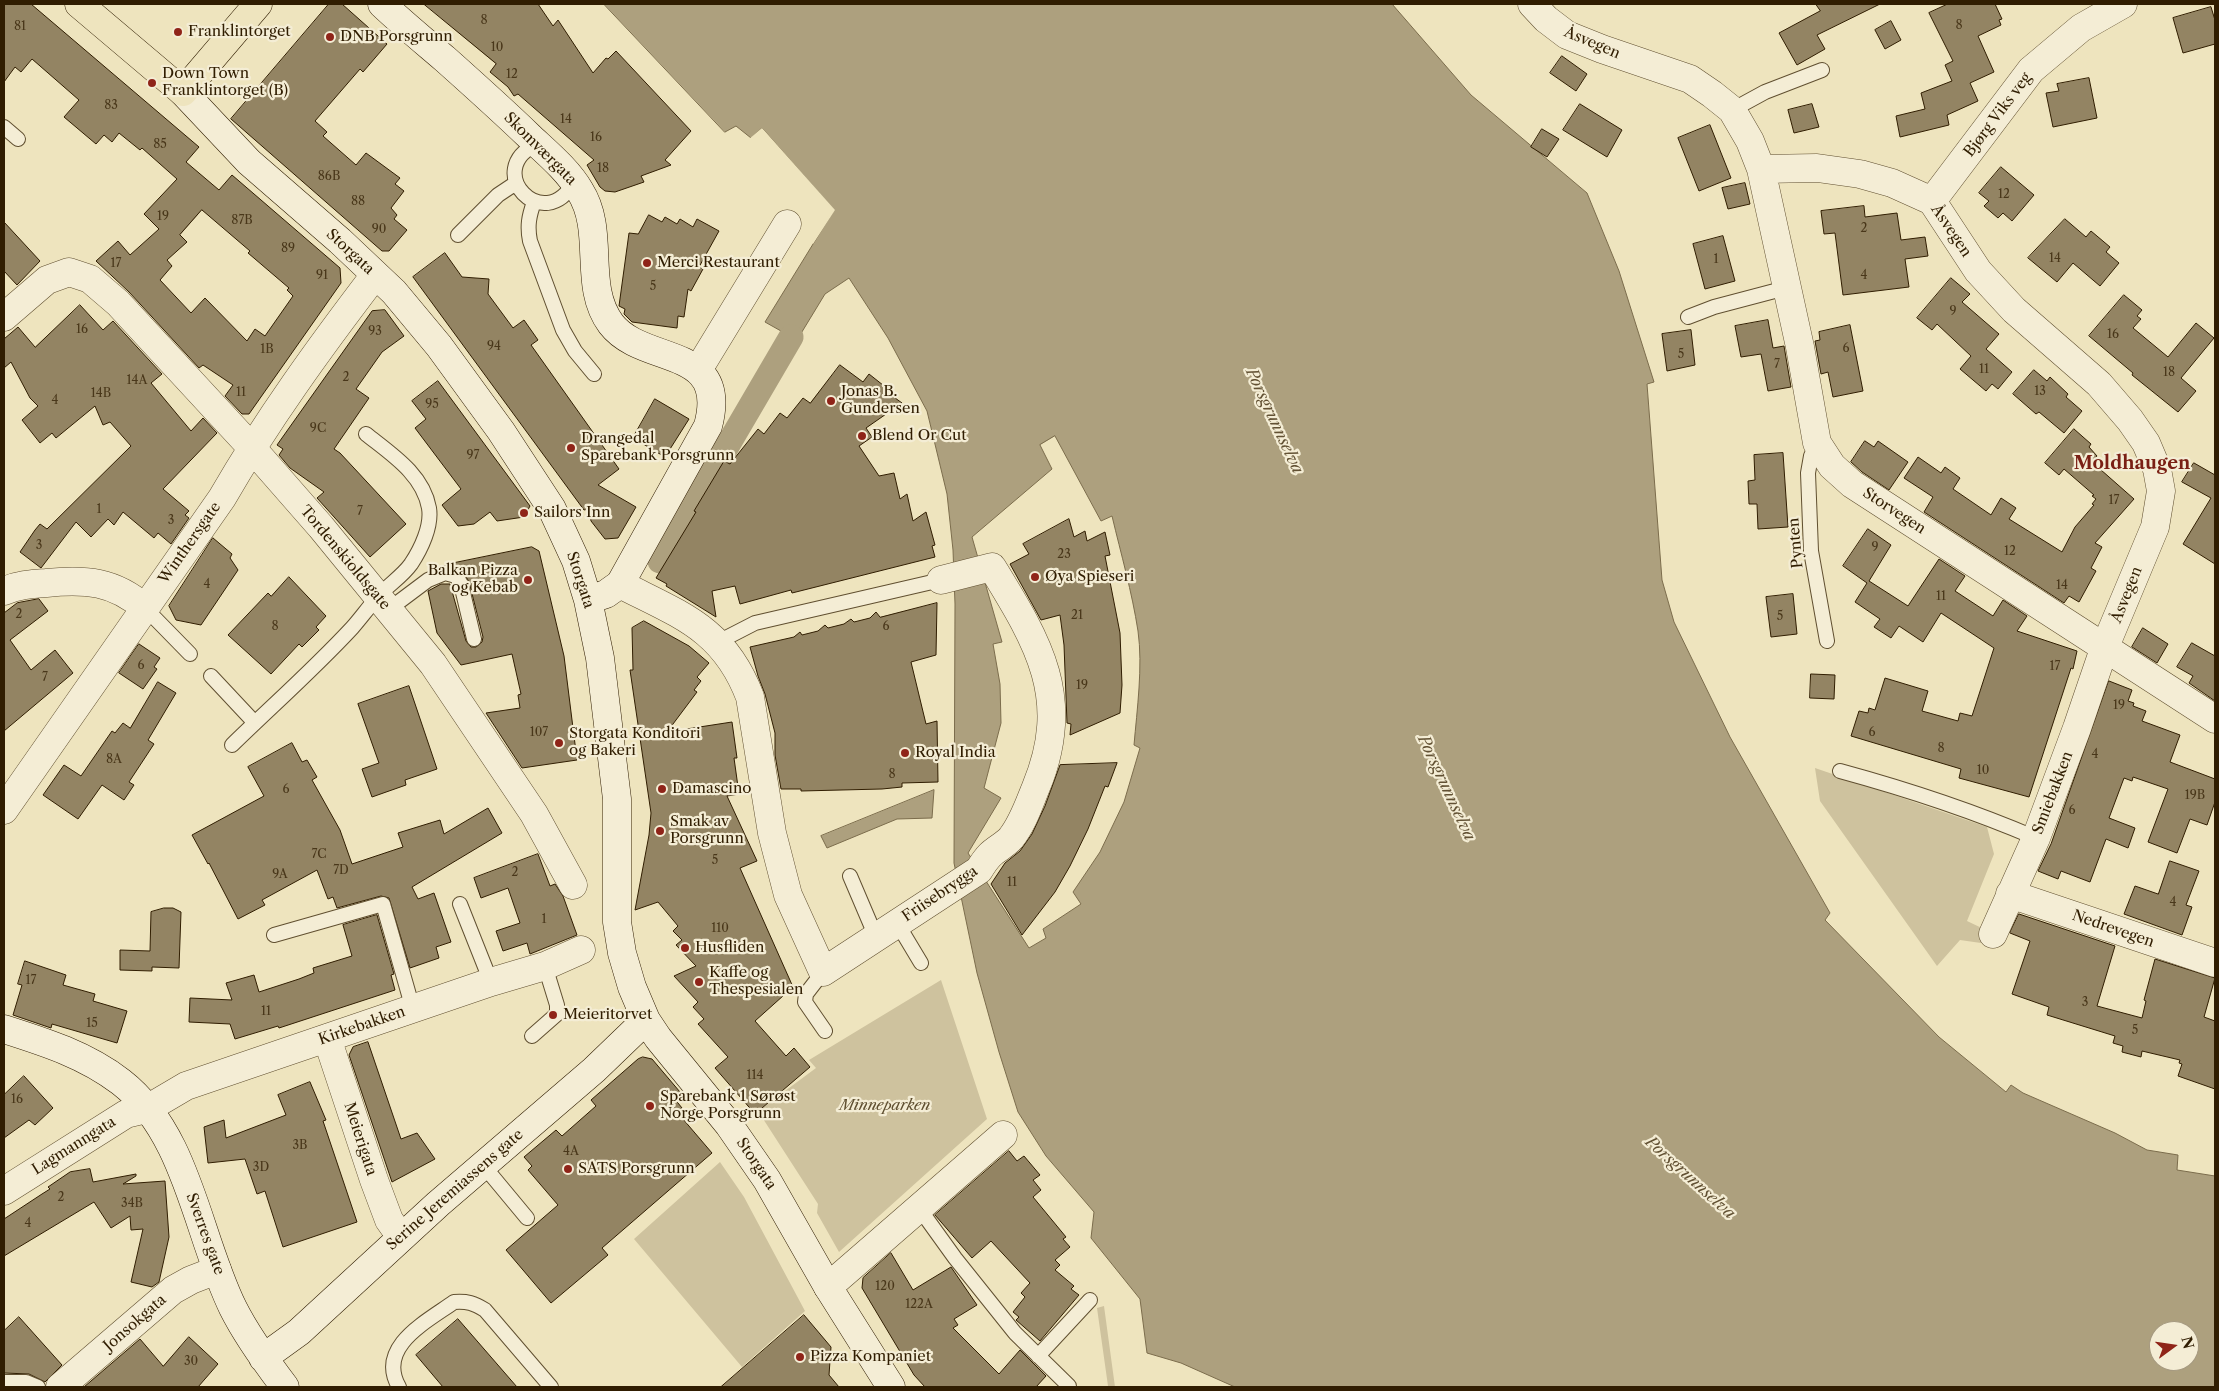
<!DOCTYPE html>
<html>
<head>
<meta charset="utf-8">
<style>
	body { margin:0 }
	#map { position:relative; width:2219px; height:1391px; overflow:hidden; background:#eee4be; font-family:"Libre Caslon Text",serif }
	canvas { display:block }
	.frame { position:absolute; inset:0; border:5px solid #301d01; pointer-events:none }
	.north { position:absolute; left:2149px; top:1321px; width:50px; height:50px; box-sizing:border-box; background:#f4edd5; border:1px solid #a69a80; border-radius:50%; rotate:76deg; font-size:14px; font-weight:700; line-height:20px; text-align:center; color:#301d01 }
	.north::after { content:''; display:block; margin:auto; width:18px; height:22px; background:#8f2418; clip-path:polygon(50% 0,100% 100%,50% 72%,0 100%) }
</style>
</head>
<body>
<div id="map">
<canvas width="2219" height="1391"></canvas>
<div class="frame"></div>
<div class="north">N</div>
</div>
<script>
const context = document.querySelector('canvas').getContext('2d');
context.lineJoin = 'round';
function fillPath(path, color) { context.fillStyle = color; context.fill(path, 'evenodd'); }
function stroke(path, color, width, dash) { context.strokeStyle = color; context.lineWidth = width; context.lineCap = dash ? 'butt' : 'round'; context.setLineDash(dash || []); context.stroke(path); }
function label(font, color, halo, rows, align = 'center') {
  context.font = font + ' "Libre Caslon Text",serif'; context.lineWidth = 4.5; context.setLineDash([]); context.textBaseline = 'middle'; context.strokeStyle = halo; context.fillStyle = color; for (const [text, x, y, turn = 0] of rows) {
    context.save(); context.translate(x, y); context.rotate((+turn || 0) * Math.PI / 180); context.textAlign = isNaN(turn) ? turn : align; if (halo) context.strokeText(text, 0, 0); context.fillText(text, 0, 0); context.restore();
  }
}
fillPath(new Path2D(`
	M1815 768 1987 827 1994 854 1967 921 1986 930 1981 943 1960 940 1937 966 1820 801Z
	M941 980 987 1119 839 1252 817 1213 818 1204 758 1111 816 1068 809 1060Z
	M720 1162 744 1197 805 1311 742 1367 634 1239Z
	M1104 1306 1115 1387 1108 1386 1097 1308Z`), '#cec29e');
const water = new Path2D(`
	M604 4H1392L1471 95 1587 193 1619 271 1654 382 1647 384 1662 580 1674 622 1730 737 1830 913 1825 920 1939 1037 2006 1092 2011 1085 2023 1093 2115 1133 2147 1150 2178 1155 2177 1170 2215 1176V1387H1235L1181 1363 1147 1353 1140 1299 1091 1238 1094 1212 1046 1156 1018 1112 999 1052 977 973 954 863 955 604 953 550 947 494 927 411 888 338 849 278 825 294 797 340 765 322 834 210 762 128 751 138 736 126 725 132ZM1055 436 1101 521 1112 516C1121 554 1132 592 1138 631 1143 666 1137 710 1134 745L1140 748 1124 802 1100 852 1073 892 1081 904 1043 929 1046 938 1029 948 968 853 1001 798 984 788 1001 723 1000 684 993 644 1002 642 972 537 1052 469 1040 445ZM2159 1331H2189V1361H2159Z
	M934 790 932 818 897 819 827 848 821 836Z`);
fillPath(water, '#ada07e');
stroke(water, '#7b6c4c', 1);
fillPath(new Path2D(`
	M762 128 835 210 813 244 812 242 832 210 762 131 752 140 749 139Z`), '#eee4be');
stroke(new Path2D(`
	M660 561 791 337`), '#ada07e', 25);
const building = new Path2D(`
	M4 4H31L199 147 186 162 219 190 232 175 340 268 341 283 249 414H242L225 396 233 385 203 365 199 368 129 292 96 261 118 241 130 255 159 229 144 214 177 179 142 148 140 150 119 133 112 142 104 135 96 144 64 117 79 100 32 59 21 72 15 67 4 82ZM202 210 250 251 248 253 289 288 287 290 293 296 265 336 255 329 247 341 205 298 191 313 160 280 172 266 167 260 187 242 180 235Z
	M329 4H342L387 44 363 72 360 69 315 121 327 132 323 136 356 165 366 153 400 178 395 184 404 191 391 208 397 215 394 219 407 230 389 251H382L231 119Z
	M424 4H538L553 26 558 20 593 73 606 58 608 59 616 51 691 131 665 160 671 165 641 176 644 182 615 192 605 191 600 187 587 165 594 160 518 94 514 96 508 87 490 72 496 64Z
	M1816 4H1880L1817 35 1825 49 1797 65 1779 33 1820 11Z
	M1948 4H1995L2002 19 1999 20 2001 25 1978 36 1994 72 1970 83 1978 101 1947 115 1949 125 1900 137 1896 116 1925 109 1921 93 1952 81 1945 65 1953 61 1929 13Z
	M2211 7 2215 20V44L2183 53 2173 18Z
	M1891 21 1901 40 1885 49 1875 30Z
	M1562 56 1587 74 1576 91 1550 73Z
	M2089 78 2097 118 2053 127 2046 93 2059 91 2057 84Z
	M1580 104 1622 130 1607 157 1563 130Z
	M1812 104 1819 127 1794 133 1788 110Z
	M1710 125 1731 178 1699 191 1678 138Z
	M1542 129 1559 139 1547 157 1531 147Z
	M2001 167 2034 195 2012 221 2003 213 1998 218 1984 206 1989 201 1979 193Z
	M1745 183 1750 204 1728 209 1722 188Z
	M1864 206 1865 217 1897 213 1901 240 1925 237 1928 256 1905 259 1909 287 1843 295 1835 233 1824 234 1821 211Z
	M649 215 662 222 665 217 677 224 680 219 693 227 697 219 719 231 699 267 703 269 691 291 688 289 684 317 678 316 677 328 632 322 624 314 625 309 619 306 629 233 638 234Z
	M2065 219 2086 237 2091 231 2110 247 2106 252 2119 263 2100 286 2073 263 2057 282 2028 258Z
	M4 222 40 261 17 285 4 271Z
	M1723 236 1735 281 1705 289 1693 244Z
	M445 253 462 277 489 279 488 294 513 328 524 320 538 340 531 345 619 469 598 485 636 507 618 538 605 539 591 521 589 509 584 510 413 277Z
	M1951 278 1970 294 1962 302 1999 334 1986 349 2012 372 1998 389 1992 384 1986 391 1960 369 1971 356 1937 324 1932 330 1917 318Z
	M2124 295 2142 310 2137 316 2141 319 2133 328 2168 357 2196 323 2214 338 2181 378 2196 391 2178 412 2132 375 2133 373 2089 336Z
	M80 305 103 330 113 321 162 374 151 383 191 431 203 418 217 433 163 489 189 511 185 515 189 518 171 544 158 533 154 538 123 512 114 525 108 519 91 537 76 522 41 568 20 552 35 530 40 524 47 529 131 446 110 422 103 425 95 406 56 438 52 433 40 443 22 420 38 406 30 398 11 362 4 368V339L18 327 35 347Z
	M385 310 404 336 382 352 356 389 369 398 334 449 340 453 406 524 370 557 317 498 324 492 290 468 279 455 283 449 277 445 372 311Z
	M1768 320 1773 348 1784 346 1791 387 1768 391 1761 354 1741 357 1735 326Z
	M1850 325 1863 391 1833 397 1828 372 1821 374 1815 341 1820 340 1819 332Z
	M1691 330 1695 365 1667 371 1662 334Z
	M840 365 863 382 869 374 893 393 891 395 902 403 866 428 872 437 859 446 879 476 894 473 900 499 907 494 913 521 926 512 935 545 932 546 935 557 792 593 791 590 740 604 735 586 712 591 716 617 666 586 667 584 656 578 696 512 694 511 724 461 730 464 758 429 764 434 780 413 787 418 803 398 810 403Z
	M2034 370 2047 381 2050 377 2068 394 2066 397 2082 411 2064 433 2039 412 2036 414 2013 394Z
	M438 381 530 506 524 517 497 521 490 512 474 524 458 526 442 505 461 489 415 428 426 419 412 401Z
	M655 399 689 419 665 457 633 438Z
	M2074 429 2091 444 2089 447 2097 456 2092 462 2134 499 2095 543 2102 547 2091 568 2096 571 2079 602 2069 596 2064 603 1924 512 1933 497 1904 478 1918 457 1941 473 1945 467 1960 478 1953 489 1991 515 2001 498 2016 508 2009 519 2062 552 2075 527 2094 505 2092 504 2096 499 2092 496 2094 495 2064 469 2059 475 2045 463Z
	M1865 441 1874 447 1878 441 1908 462 1889 490 1862 472 1851 462Z
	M1783 453 1788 527 1758 529 1757 504H1749L1748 481 1755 480 1754 455Z
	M2194 463 2215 475V564L2183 544 2211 498 2182 482Z
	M1069 519 1074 537 1085 531 1087 541 1105 532 1110 555 1105 556 1120 633 1122 685 1120 713 1070 735 1071 724 1067 723 1064 645 1060 615 1041 620 1010 564 1029 554 1023 544Z
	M1868 529 1891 545 1869 581 1908 606 1939 559 1965 576 1955 591 1993 616 2003 600 2027 616 2017 631 2077 651 2073 669 2071 668 2029 797 1959 778 1961 769 1851 736 1859 711 1868 713 1869 708 1875 710 1885 678 1928 691 1922 711 1958 721 1960 713 1972 716 1994 648 1941 613 1923 642 1899 626 1891 638 1874 627 1880 619 1855 602 1867 583 1843 566Z
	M213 538 232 554 230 558 238 570 201 625 176 620 169 606Z
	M532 547 539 551 564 656 577 760 522 768 486 713 520 708 518 695 521 694 512 654 461 665 437 633 428 591 441 584H450L466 641 471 647H476L482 642 483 637 469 582 463 571 449 564Z
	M289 577 326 616 316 627 319 630 302 647 299 644 271 674 228 635 268 593 271 596Z
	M1793 594 1797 634 1771 637 1766 597Z
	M39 599 48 611 10 640 31 670 55 650 73 673 4 731V613L17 603Z
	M937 603 936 655 911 662 926 724 937 721 938 782 902 783V787L882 789 801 791V789H781L775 755V733L765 694 758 676 750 647 794 637 800 632 802 635 818 631 825 625 828 628 844 624 851 619 854 622 870 618 876 612 880 617Z
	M644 621 689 646 709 663 697 677 701 681 694 690 697 692 667 732 732 722 737 758H734L739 794 727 796 757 861 740 868 793 987 755 1021 786 1056 794 1048 810 1067 755 1114 715 1068 728 1057 698 1024 704 1019 693 1007 698 1002 674 976 696 966 676 945 682 940 673 931 678 926 658 902 635 910 649 835 651 813 630 670H633L632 628Z
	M2143 628 2168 644 2157 663 2132 647Z
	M2192 643 2215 656V701L2189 683 2193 676 2177 667Z
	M139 644 160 658 154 667 157 669 143 689 119 673Z
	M1811 674 1835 675 1834 699 1810 698Z
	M2109 681 2132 690 2128 701 2134 703 2133 706 2146 711 2142 721 2180 735 2170 762 2215 779V802L2207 825 2190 819 2177 853 2148 842 2168 789 2133 777 2132 781 2124 778 2109 818 2135 828 2128 848 2106 839 2090 882 2061 871 2058 879 2038 871 2051 844Z
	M158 682 176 693 148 740 154 744 129 782 134 785 124 800 102 785 78 819 43 795 64 765 81 776 112 731 115 733 123 723 130 728Z
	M409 686 437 769 405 780 406 785 372 797 362 769 379 763 358 704Z
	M292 743 302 762 307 760 317 777 312 780 340 830 352 864 403 847 398 833 440 820 444 834 488 808 502 833 412 887 418 899 434 893 451 942 436 947 439 958 410 968 389 898 381 896 337 908 333 897 328 899 317 870 262 900 265 905 238 919 209 863 208 864 192 835 264 796 248 767Z
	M1117 763 1108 787 1105 786 1088 829 1070 866 1055 892 1022 935 991 884 1005 863 1020 851 1032 834 1045 806 1060 765Z
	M538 854 550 886 555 884 563 896 577 935 530 954 527 943 503 951 496 931 520 923 508 888 481 898 474 878Z
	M2170 861 2199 871 2186 905 2192 907 2182 935 2124 914 2135 886 2158 894Z
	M164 908H173L181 912 179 968 152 967V971L120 970V950L150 951 151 912Z
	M2019 914 2115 946 2097 1006 2142 1018 2146 1001 2144 1000 2155 959 2215 978 2204 1017 2215 1021V1089L2178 1076 2182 1064 2179 1063 2180 1060 2142 1051 2141 1057 2122 1052 2123 1046 2113 1043 2115 1036 2047 1015 2049 1007 2012 994 2030 941 2010 933Z
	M377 915 394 974 391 975 395 990 279 1028 278 1026 235 1039 230 1024 189 1022 190 998 232 1000 226 983 254 975 259 992 299 979 314 973 313 968 352 956 343 925Z
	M25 961 66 975 63 985 95 994 93 1001 127 1011 117 1043 52 1024 51 1028 13 1015 22 985 18 984Z
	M368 1042 401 1139 417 1133 435 1159 392 1182 349 1055 353 1047Z
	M643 1057 652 1059 680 1092 674 1098 682 1108 677 1112 712 1153 602 1248 608 1255 551 1303 506 1250 558 1205 528 1170 532 1166 524 1157 556 1130 562 1136 596 1106 591 1100 638 1059Z
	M24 1076 53 1108 35 1125 29 1120 4 1138V1095Z
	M310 1082 326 1120 323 1121 357 1222 283 1247 265 1191 257 1194 245 1159 208 1163 204 1127 224 1120 226 1138 286 1115 278 1095Z
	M1009 1151 1017 1161 1024 1156 1040 1175 1033 1180 1041 1190 1033 1197 1066 1237 1063 1239 1070 1247 1055 1260 1060 1265 1055 1270 1074 1286 1071 1289 1079 1295 1040 1341 1016 1320 1019 1317 1013 1312 1025 1297 1021 1293 1030 1283 991 1241 972 1258 935 1215Z
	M90 1169 93 1182 136 1174V1176L123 1184 165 1181 169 1237 159 1282 152 1287 131 1282 143 1229 131 1230 130 1216 111 1228 94 1202 4 1256V1219L42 1194 50 1189 48 1187 70 1172Z
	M891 1253 913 1290 951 1267 977 1305 954 1319 958 1325 953 1328 999 1374 1020 1350 1046 1376 1036 1387H925L914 1375 862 1288 863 1278Z
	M804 1315 831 1347 829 1375 839 1387H721Z
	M19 1317 62 1365 45 1382 29 1374 4 1373V1331Z
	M458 1319 517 1387H443L416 1355Z
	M189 1337 218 1364 198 1387H84L140 1339 163 1366Z`);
fillPath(building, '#938463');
stroke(building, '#301d01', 1);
const lane = new Path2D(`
	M1732 110 1765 92 1822 70
	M4 127 18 139
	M537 144C481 170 544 237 574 182
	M534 202C529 216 527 226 530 241L563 330 575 351 594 374
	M458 235 498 195 516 183
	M1688 317 1714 307 1786 288
	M1817 443 1811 456 1808 473 1811 551 1827 641
	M145 608 190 654
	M388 610 428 580 445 573 456 576 461 584 474 639
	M718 642 755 623 941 580
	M211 676 255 723
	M232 745C272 706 314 669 352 628 360 619 368 608 376 599 386 586 401 578 411 564 421 549 432 526 429 508 423 474 391 454 366 434
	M1840 771C1906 789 1973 811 2036 838
	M850 876 876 937
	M460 904 491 982
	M897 923 921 963
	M274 935 383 904 413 1009
	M823 972 806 994 805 1002 825 1031
	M532 1036 557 1014V1005L545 966
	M483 1165 527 1218
	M919 1208 955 1258 1015 1333 1069 1386
	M1038 1356 1090 1300
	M4 1382H26L38 1387
	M399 1387C376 1347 426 1322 454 1302 467 1301 474 1303 485 1310L551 1387`);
const street = new Path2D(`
	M1532 4 1546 19 1567 35 1602 49 1690 79 1712 94 1732 110 1750 141 1761 169 1817 168 1860 174 1892 183 1932 201 1978 271 2014 310 2099 384 2130 420 2146 443 2157 469 2161 491 2155 527 2104 649 2077 728 2036 838 1993 934
	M1761 169 1800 347 1817 443 1832 466 1852 484 2215 719
	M1932 201 2031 70 2081 28 2123 4
	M4 317 47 280 69 272 90 279 118 303 251 447 321 527 433 664 534 814 573 885
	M698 370 787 224
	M620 584C680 615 724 628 750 697L772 833 788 895 823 972 979 870C982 865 986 859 990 855 996 849 1005 845 1011 838 1023 823 1029 804 1036 787 1073 698 1038 642 992 567L941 580
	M4 591C17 585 31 584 46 583 86 579 114 581 145 608
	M4 810 222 498C267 420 320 347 375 275
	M2010 894 2215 963
	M327 1038 374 1180 389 1220 401 1237
	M4 1191 126 1114 147 1109 186 1086 491 982 545 966 581 950
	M828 1287 1003 1135
	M60 1387 173 1290 191 1280 217 1270`);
const secondary = new Path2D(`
	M382 4C402 23 424 41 445 59 473 84 501 109 529 136 546 152 568 170 580 191 606 232 582 285 611 324 643 366 730 344 708 426L620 584 606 594 588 600
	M183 92 249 162 340 241 394 292 439 346 501 431 552 509 576 561 588 600 600 658 617 799V922L622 953 632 987 646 1020 658 1038 729 1125 767 1180 828 1287 891 1387
	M4 1029C45 1042 86 1055 121 1082 188 1134 197 1235 233 1308 247 1336 266 1362 285 1387
	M263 1358 299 1332 438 1204 594 1070 646 1020`);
const primary = new Path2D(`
	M79 4 183 92 258 4`);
stroke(lane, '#604f30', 16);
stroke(street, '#604f30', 29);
stroke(secondary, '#301d01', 29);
stroke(primary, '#301d01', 29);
stroke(lane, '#f4edd5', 14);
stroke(street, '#f4edd5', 28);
stroke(secondary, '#f4edd5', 28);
stroke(primary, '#eee4be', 28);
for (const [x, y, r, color] of [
	[178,32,5,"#8f2418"],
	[330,37,5,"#8f2418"],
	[152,83,5,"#8f2418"],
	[647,263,5,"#8f2418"],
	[831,401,5,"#8f2418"],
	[862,436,5,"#8f2418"],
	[571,448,5,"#8f2418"],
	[524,513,5,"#8f2418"],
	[1035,577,5,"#8f2418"],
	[528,580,5,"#8f2418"],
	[559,743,5,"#8f2418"],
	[905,753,5,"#8f2418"],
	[662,789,5,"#8f2418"],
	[660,831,5,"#8f2418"],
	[685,948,5,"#8f2418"],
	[699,982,5,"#8f2418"],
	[553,1015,5,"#8f2418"],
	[650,1106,5,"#8f2418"],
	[568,1169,5,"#8f2418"],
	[800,1357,5,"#8f2418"]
]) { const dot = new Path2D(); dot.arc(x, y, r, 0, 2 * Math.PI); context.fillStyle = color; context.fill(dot); stroke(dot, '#f4edd5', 2); }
label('12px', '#49371a', null, [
	["8",484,21],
	["8",1959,26],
	["81",20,27],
	["10",497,48],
	["12",512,75],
	["83",111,106],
	["14",566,120],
	["16",596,138],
	["85",160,145],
	["18",603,169],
	["86B",329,177],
	["12",2004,195],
	["88",358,202],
	["19",163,217],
	["87B",242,221],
	["2",1864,229],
	["90",379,230],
	["89",288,249],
	["14",2055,259],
	["1",1716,260],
	["17",116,264],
	["91",322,276],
	["4",1864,276],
	["5",653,287],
	["9",1953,312],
	["16",82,330],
	["93",375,332],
	["16",2113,335],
	["94",494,347],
	["6",1846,349],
	["1B",267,350],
	["5",1681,355],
	["7",1777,365],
	["11",1984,370],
	["18",2169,373],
	["2",346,378],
	["14A",137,381],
	["13",2040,392],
	["11",241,393],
	["14B",101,394],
	["4",55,401],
	["95",432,405],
	["9C",318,429],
	["97",473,456],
	["17",2114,501],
	["1",99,510],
	["7",360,512],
	["3",171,521],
	["3",39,546],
	["9",1875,548],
	["12",2010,552],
	["23",1064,555],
	["4",207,585],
	["14",2062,586],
	["11",1941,597],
	["2",19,615],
	["21",1077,616],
	["5",1780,617],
	["8",275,627],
	["6",886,627],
	["6",141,666],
	["17",2055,667],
	["7",45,678],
	["19",1082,686],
	["19",2119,706],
	["107",539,733],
	["6",1872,733],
	["8",1941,749],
	["4",2095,755],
	["8A",114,760],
	["10",1983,771],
	["8",892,775],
	["6",286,790],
	["19B",2195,796],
	["6",2072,811],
	["7C",319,855],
	["5",715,861],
	["7D",341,871],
	["2",515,873],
	["9A",280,875],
	["11",1012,883],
	["4",2173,903],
	["1",544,920],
	["110",720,929],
	["17",31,981],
	["3",2085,1003],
	["11",266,1012],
	["15",92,1024],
	["5",2135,1031],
	["114",755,1076],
	["16",17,1100],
	["3B",300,1146],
	["4A",571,1152],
	["3D",261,1168],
	["2",61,1198],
	["34B",132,1204],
	["4",28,1224],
	["120",885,1287],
	["122A",919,1305],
	["30",191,1362]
]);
label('15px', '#301d01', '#f4edd5', [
	["Franklintorget",188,32],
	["DNB Porsgrunn",340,37],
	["Down Town",162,74],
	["Franklintorget (B)",162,91],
	["Merci Restaurant",657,263],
	["Jonas B.",841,392],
	["Gundersen",841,409],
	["Blend Or Cut",872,436],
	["Drangedal",581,439],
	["Sparebank Porsgrunn",581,456],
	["Sailors Inn",534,513],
	["Balkan Pizza",518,571,"right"],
	["og Kebab",518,588,"right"],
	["Øya Spieseri",1045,577],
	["Storgata Konditori",569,734],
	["og Bakeri",569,751],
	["Royal India",915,753],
	["Damascino",672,789],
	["Smak av",670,822],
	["Porsgrunn",670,839],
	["Husfliden",695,948],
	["Kaffe og",709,973],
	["Thespesialen",709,990],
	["Meieritorvet",563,1015],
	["Sparebank 1 Sørøst",660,1097],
	["Norge Porsgrunn",660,1114],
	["SATS Porsgrunn",578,1169],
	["Pizza Kompaniet",810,1357]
], 'left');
label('15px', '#301d01', '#f4edd5', [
	["Åsvegen",1592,43,23],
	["Bjørg Viks veg",1998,115,-53],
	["Skomværgata",540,149,45],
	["Åsvegen",1951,231,56],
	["Storgata",350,252,43],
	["Storvegen",1894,511,33],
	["Winthersgate",190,543,-55],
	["Pynten",1796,543,-95],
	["Tordenskioldsgate",345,558,50],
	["Storgata",580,580,72],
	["Åsvegen",2127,595,-68],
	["Smiebakken",2053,793,-69],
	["Friisebrygga",940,894,-34],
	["Nedrevegen",2113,929,19],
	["Kirkebakken",362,1026,-19],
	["Meierigata",360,1139,72],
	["Lagmanngata",74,1146,-32],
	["Storgata",756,1164,56],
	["Serine Jeremiassens gate",455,1190,-41],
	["Sverres gate",205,1234,70],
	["Jonsokgata",135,1323,-41]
]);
label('italic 15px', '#5f4f30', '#f4edd5', [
	["Minneparken",885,1106]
]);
label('italic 16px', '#625133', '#f4edd5', [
	["Porsgrunnselva",1274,421,65],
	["Porsgrunnselva",1446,788,65],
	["Porsgrunnselva",1690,1178,42]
]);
label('bold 18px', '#7a1f14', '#f4edd5', [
	["Moldhaugen",2132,464]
]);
</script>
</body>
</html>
